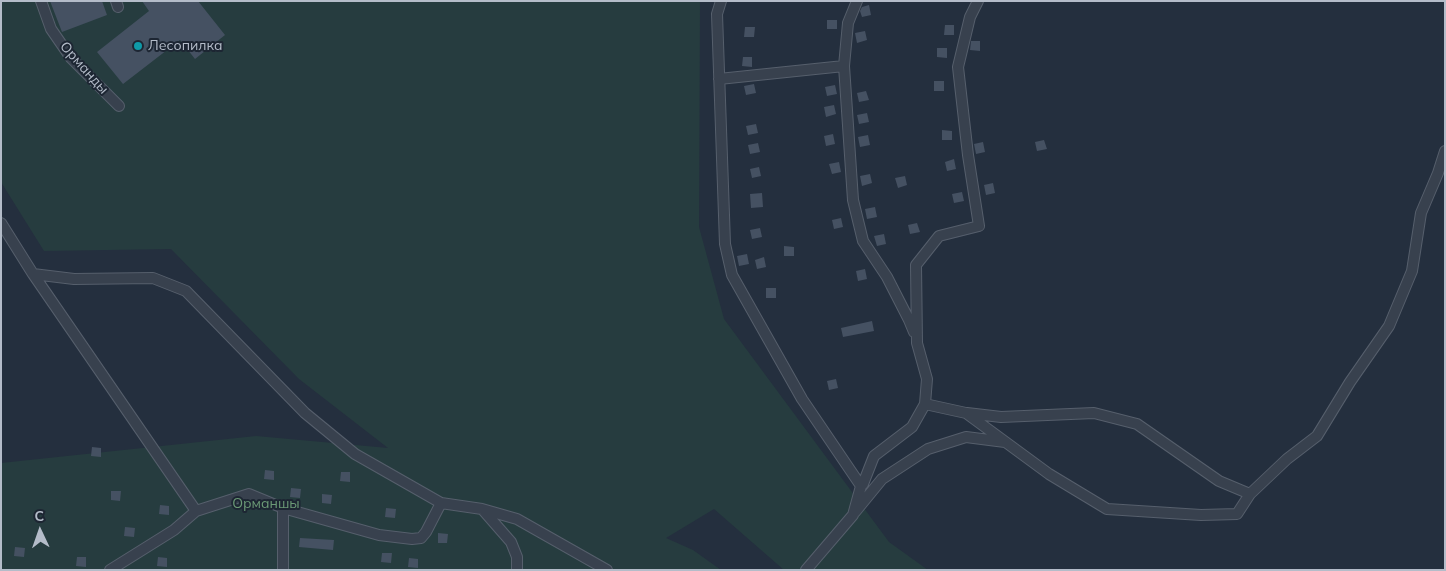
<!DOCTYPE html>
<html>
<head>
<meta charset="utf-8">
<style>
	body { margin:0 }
	#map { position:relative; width:1446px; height:571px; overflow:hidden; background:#242f3e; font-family:Mulish,sans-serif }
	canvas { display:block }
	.frame { position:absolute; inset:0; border:2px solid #b4bcc9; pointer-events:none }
	.north { position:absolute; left:15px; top:506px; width:50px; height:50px; -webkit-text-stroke:4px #1d2633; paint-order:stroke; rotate:357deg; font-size:14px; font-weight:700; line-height:20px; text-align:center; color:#b4bcc9 }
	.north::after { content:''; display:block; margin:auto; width:18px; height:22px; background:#b4bcc9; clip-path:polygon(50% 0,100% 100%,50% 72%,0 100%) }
</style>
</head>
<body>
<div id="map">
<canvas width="1446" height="571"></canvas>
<div class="frame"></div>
<div class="north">С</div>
</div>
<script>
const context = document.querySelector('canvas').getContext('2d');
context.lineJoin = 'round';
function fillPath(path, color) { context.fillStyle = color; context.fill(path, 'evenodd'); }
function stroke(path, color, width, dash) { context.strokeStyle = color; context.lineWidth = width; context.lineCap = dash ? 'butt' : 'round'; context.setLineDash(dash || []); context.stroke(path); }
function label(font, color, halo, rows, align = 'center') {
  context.font = font + ' Mulish,sans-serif'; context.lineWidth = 4; context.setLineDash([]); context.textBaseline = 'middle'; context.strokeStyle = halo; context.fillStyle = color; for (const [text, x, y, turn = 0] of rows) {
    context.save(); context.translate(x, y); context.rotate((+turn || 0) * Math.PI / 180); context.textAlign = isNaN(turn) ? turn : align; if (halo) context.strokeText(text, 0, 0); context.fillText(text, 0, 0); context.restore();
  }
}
fillPath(new Path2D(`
	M1 1H700L699 227 724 319 889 542 928 570H784L714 509 666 538 693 550 721 570H1V463L256 436 388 448 299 379 171 249 44 251 1 182Z`), '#263c3f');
fillPath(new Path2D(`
	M50 1H102L107 15 62 32Z
	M142 1H198L225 35 195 59 180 40 123 84 97 52 149 11Z
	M869 5 871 15 862 17 860 11 862 7Z
	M827 20H837V29H827Z
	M945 25H954V35H944Z
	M745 27H755L754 37H744Z
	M865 31 867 40 857 43 855 33Z
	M971 41H980V51L970 50Z
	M937 48H947V58L937 57Z
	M743 57H752V67L742 66Z
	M934 81H944V91H934Z
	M754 84 756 93 746 95 744 86Z
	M835 85 837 94 827 96 825 87Z
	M866 91 869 100 859 102 857 93Z
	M834 105 836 114 826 117 824 107Z
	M867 113 869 122 859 124 857 115Z
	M756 124 758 133 748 135 746 126Z
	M942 130 952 131V140H942Z
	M833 134 835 144 826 146 824 136Z
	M868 135 870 145 860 147 858 137Z
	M1044 140 1047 149 1037 151 1035 142Z
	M983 142 985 152 976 154 974 144Z
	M758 143 760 152 750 154 748 145Z
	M954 159 956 169 947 171 945 162Z
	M839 162 841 172 832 174 829 164Z
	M759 167 761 176 752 178 750 169Z
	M870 174 872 183 862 186 860 176Z
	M905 176 907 185 898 188 895 178Z
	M993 183 995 193 986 195 984 185Z
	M962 192 964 201 954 203 952 194Z
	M762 193 763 207 751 208 750 194Z
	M875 207 877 217 867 219 865 209Z
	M841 218 843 227 834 229 832 220Z
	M917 223 920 232 910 234 908 225Z
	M760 228 762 237 752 239 750 230Z
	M884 234 886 244 877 246 874 236Z
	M784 246 794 247V256H784Z
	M747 254 749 264 739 266 737 256Z
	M764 257 766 267 757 269 755 260Z
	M865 269 867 279 858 281 856 271Z
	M766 288H776V298H766Z
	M872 321 874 331 843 337 841 328Z
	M836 379 838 388 829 390 827 381Z
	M92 447 101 448V457L91 456Z
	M265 470 274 471V480L264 479Z
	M341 472H350V482L340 481Z
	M291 488 301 489 300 498 290 497Z
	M111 491H121L120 501 111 500Z
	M322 494 332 495 331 504 322 503Z
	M160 505 169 506V515L159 514Z
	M386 508 396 509 395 518 385 517Z
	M125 527 135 528 134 537 124 536Z
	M438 533 448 534 447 543H438Z
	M300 538 334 540 333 550 299 547Z
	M15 547 25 548 24 557 14 556Z
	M382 553H392L391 563 381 562Z
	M77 557H86V567L76 566Z
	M158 557 167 558V567L157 566Z
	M409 558 418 559V568L408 567Z`), '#455162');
const minor = new Path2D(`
	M41 1 51 29 71 58 119 106
	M116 1 118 7
	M721 1 717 14 725 244 732 275 802 399 861 486 853 515 806 570
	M844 66 853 200 863 241 887 277 909 320 914 332
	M719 79 844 66 848 23 857 1
	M1 223 33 274 74 279 153 278 186 291 305 413 355 454 441 503 482 509 517 519 607 570
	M33 274 196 511
	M925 404 966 413 1049 474 1107 509 1201 515 1237 514 1250 494 1287 459 1317 436 1350 382 1389 326 1412 271 1421 213 1438 173 1445 151
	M967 413 1001 417 1094 413 1137 424 1219 481 1250 494
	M861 486 863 484 874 456 912 427 925 404 927 379 917 343 916 265 939 236 979 226 968 155 958 67 970 17 978 1
	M483 510 511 542 517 557V570
	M855 512 882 479 928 449 966 437 1005 442
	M110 570 174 530 196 511 249 494 283 508 379 535 412 539 421 538 426 532 441 503
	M283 570V508`);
stroke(minor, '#565f6c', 12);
stroke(minor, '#38414e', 10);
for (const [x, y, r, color] of [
	[138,46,5,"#0f9aa8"]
]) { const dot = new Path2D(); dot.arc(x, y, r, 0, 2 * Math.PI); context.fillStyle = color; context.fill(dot); stroke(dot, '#1d2633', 2); }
label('14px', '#b4bcc9', '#1d2633', [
	["Лесопилка",148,46]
], 'left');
label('14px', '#b4bcc9', '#1d2633', [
	["Орманды",84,68,48]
]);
label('14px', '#6b9a76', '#1d2633', [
	["Орманшы",266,504]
]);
</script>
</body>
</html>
